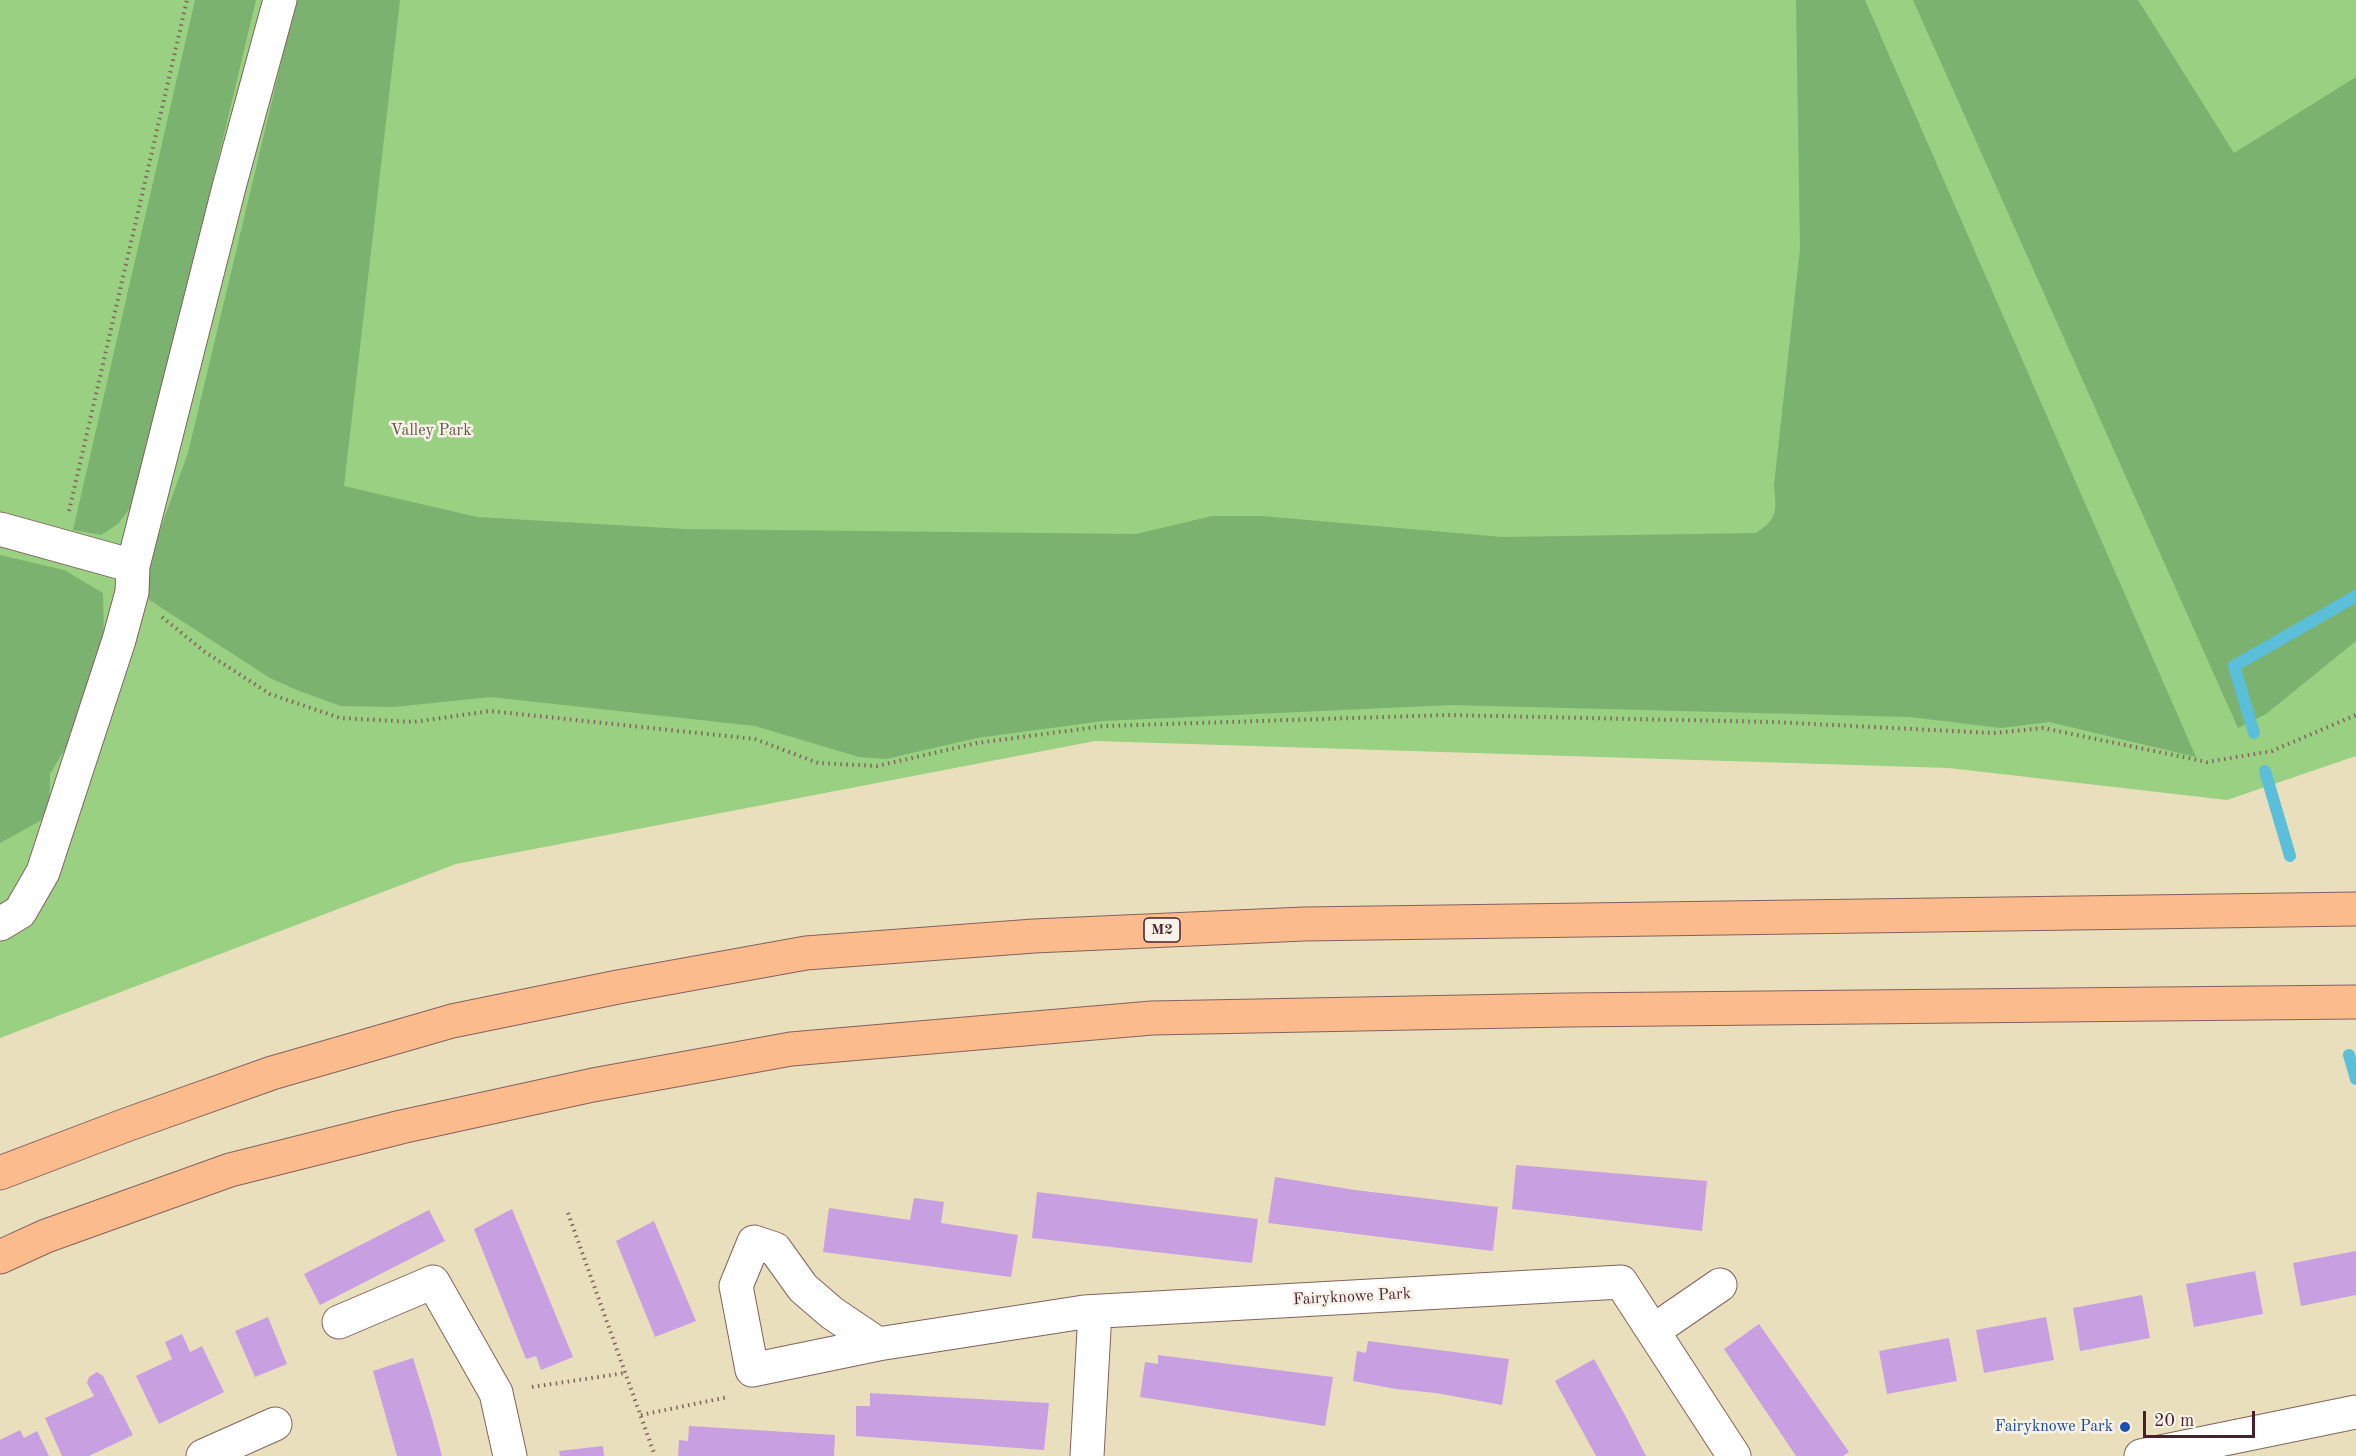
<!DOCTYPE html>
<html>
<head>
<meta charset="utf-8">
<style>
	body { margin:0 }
	#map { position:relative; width:2356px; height:1456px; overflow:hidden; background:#eadfbc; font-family:"Old Standard TT",serif }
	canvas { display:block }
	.scale { position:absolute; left:2143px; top:1411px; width:112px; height:27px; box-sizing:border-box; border:3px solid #4a1f2b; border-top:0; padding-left:8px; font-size:18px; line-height:21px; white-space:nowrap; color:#4a1f2b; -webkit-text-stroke:4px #f7f3e8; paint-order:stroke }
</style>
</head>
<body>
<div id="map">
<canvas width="2356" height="1456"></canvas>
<div class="scale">20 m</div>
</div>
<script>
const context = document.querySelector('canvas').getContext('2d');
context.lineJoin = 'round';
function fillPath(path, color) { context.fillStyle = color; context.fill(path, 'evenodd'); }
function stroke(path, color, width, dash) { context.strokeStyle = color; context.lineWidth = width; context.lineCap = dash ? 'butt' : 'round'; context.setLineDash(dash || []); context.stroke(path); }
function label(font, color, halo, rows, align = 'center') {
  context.font = font + ' "Old Standard TT",serif'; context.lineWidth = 5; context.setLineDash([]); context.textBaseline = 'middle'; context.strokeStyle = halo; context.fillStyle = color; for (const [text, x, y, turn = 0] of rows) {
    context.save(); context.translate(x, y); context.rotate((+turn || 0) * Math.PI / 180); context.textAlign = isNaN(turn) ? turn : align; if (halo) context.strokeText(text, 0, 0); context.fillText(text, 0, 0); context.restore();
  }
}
fillPath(new Path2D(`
	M0 0H2356V756L2227 800 1949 768 1095 741 456 864 0 1038Z`), '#9ad081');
fillPath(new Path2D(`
	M195 0H256L137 499 118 524 101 535 73 530Z
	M296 0H400L344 486 477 517 684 529 1136 534 1212 516H1262L1502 537 1756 533C1779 518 1776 510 1774 485L1800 249 1796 0H1865L2196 757 2049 722 2001 728 1910 717 1452 705 1103 721 977 738 886 759 859 757 755 726 491 697 394 707 341 706 299 691 270 678 151 601 143 591 153 549 188 453Z
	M1913 0H2138L2234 153 2356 77V641L2266 714 2238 728Z
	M0 555 64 570 103 593 104 640 74 734 50 774 49 816 0 843Z`), '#7bb26f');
stroke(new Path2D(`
	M2254 733 2234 666 2356 596
	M2265 771 2290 856
	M2349 1055 2356 1079`), '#5cbfda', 12);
fillPath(new Path2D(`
	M1516 1165 1707 1181 1702 1231 1512 1209Z
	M1275 1177 1355 1190 1498 1207 1493 1251 1268 1223Z
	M1037 1192 1258 1219 1252 1263 1032 1238Z
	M914 1198 944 1202 941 1223 1018 1235 1011 1277 823 1252 829 1208 910 1220Z
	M512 1209 573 1357 541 1370 536 1356 526 1359 474 1229Z
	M429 1210 445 1241 320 1305 304 1274Z
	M654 1221 696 1321 655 1337 616 1241Z
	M2356 1251V1295L2301 1306 2293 1263Z
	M2255 1271 2263 1314 2194 1327 2186 1284Z
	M2142 1295 2150 1338 2080 1351 2073 1308Z
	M268 1317 287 1364 255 1377 235 1331Z
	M2046 1317 2054 1360 1984 1373 1976 1330Z
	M1759 1324 1849 1452 1843 1456H1796L1724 1349Z
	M182 1334 190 1352 202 1346 224 1392 159 1424 136 1376 172 1359 165 1342Z
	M1949 1338 1957 1381 1887 1394 1879 1351Z
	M1368 1341 1509 1359 1502 1405 1436 1393 1396 1389 1353 1381 1357 1351 1366 1353Z
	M1158 1355 1333 1377 1325 1426 1140 1397 1145 1362 1158 1364Z
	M413 1358 432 1419 442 1456H397L373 1371Z
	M1594 1359 1626 1417 1646 1456H1596L1555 1381Z
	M97 1372 103 1376 133 1435 89 1456H62L45 1418 94 1396 87 1383 89 1377Z
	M870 1393 1049 1403 1044 1450 856 1436V1406H870Z
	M689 1426 835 1435 834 1456H678L679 1440 688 1441Z
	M20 1430 24 1438 37 1431 49 1456H0V1440Z
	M603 1446 604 1456H560L559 1451Z`), '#c8a0e2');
const minor = new Path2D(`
	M0 529 133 566
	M0 924 20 912 43 872 119 640 132 592 133 566 229 187 280 0
	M339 1322 433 1282 496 1393 510 1456
	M1653 1331 1720 1285
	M878 1344 832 1313 803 1288 775 1249 754 1242 736 1286 752 1370 878 1344 1084 1312 1621 1282 1734 1456
	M203 1456 275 1424
	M1087 1456 1095 1312
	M2141 1456 2356 1412`);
const highway = new Path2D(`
	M0 1173 126 1125 272 1073 452 1021 618 987 806 953 1034 936 1304 924 2356 909
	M0 1257 46 1236 230 1170 401 1127 593 1085 791 1049 1152 1018 1568 1010 2356 1002`);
stroke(minor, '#82625e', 35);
stroke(highway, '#82625e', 35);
stroke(new Path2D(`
	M69 511 187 0
	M162 617 205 652 270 694 340 718 414 722 490 711 755 739 818 763 877 766 977 743 1104 726 1447 715 1773 722 1994 733 2043 728 2207 762 2272 751 2356 715
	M568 1213 655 1456
	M532 1387 625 1373
	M641 1415 728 1397`), '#82625e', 4, [1.5, 4.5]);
stroke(minor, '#fff', 33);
stroke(highway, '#fbbb8d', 33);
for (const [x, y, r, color] of [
	[2125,1427,6,"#1a4fb4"]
]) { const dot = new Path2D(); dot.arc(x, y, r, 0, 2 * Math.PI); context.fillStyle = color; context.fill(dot); stroke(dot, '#f7f3e8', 2); }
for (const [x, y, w] of [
	[1162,930,36]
]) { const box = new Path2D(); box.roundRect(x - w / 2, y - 12, w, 24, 4.5); context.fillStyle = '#f7f3e8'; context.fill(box); stroke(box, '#4a1f2b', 1.5); }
label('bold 15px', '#4a1f2b', null, [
	["M2",1162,930]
]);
label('16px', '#625445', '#f7f3e8', [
	["Valley Park",431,431]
]);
label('16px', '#4a1f2b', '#f7f3e8', [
	["Fairyknowe Park",1352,1297,-3]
]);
label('16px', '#164399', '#f7f3e8', [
	["Fairyknowe Park",2113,1427]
], 'right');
</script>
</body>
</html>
